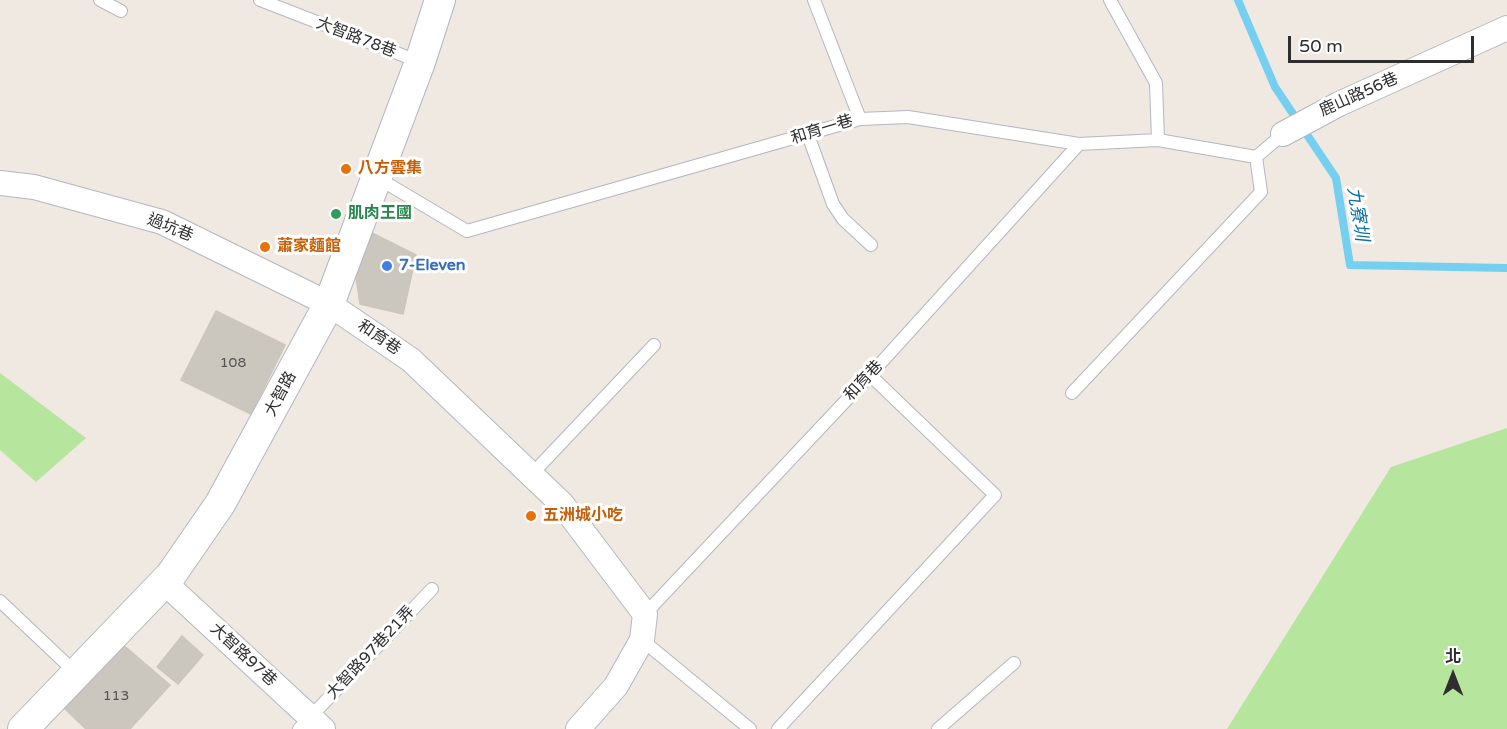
<!DOCTYPE html>
<html>
<head>
<meta charset="utf-8">
<style>
	body { margin:0 }
	#map { position:relative; width:1507px; height:729px; overflow:hidden; background:#efe9e1; font-family:"Varela Round","Noto Sans TC",sans-serif }
	canvas { display:block }
	.north { position:absolute; left:1423px; top:645px; width:60px; height:60px; -webkit-text-stroke:4px #fff; paint-order:stroke; rotate:0deg; font-size:16px; font-weight:700; line-height:24px; text-align:center; color:#2e2e2e }
	.north::after { content:''; display:block; margin:auto; width:21px; height:27px; background:#2e2e2e; clip-path:polygon(50% 0,100% 100%,50% 72%,0 100%) }
	.scale { position:absolute; left:1288px; top:36px; width:186px; height:27px; box-sizing:border-box; border:3px solid #2e2e2e; border-top:0; padding-left:8px; font-size:18px; line-height:21px; white-space:nowrap; color:#2e2e2e; -webkit-text-stroke:4px #fff; paint-order:stroke }
</style>
</head>
<body>
<div id="map">
<canvas width="1507" height="729"></canvas>
<div class="north">北</div>
<div class="scale">50 m</div>
</div>
<script>
const context = document.querySelector('canvas').getContext('2d');
context.lineJoin = 'round';
function fillPath(path, color) { context.fillStyle = color; context.fill(path, 'evenodd'); }
function stroke(path, color, width, dash) { context.strokeStyle = color; context.lineWidth = width; context.lineCap = dash ? 'butt' : 'round'; context.setLineDash(dash || []); context.stroke(path); }
function label(font, color, halo, rows, align = 'center') {
  context.font = font + ' "Varela Round","Noto Sans TC",sans-serif'; context.lineWidth = 6; context.setLineDash([]); context.textBaseline = 'middle'; context.strokeStyle = halo; context.fillStyle = color; for (const [text, x, y, turn = 0] of rows) {
    context.save(); context.translate(x, y); context.rotate((+turn || 0) * Math.PI / 180); context.textAlign = isNaN(turn) ? turn : align; if (halo) context.strokeText(text, 0, 0); context.fillText(text, 0, 0); context.restore();
  }
}
fillPath(new Path2D(`
	M0 373 86 438 36 482 0 450Z
	M1507 428V729H1227L1391 467Z`), '#b6e59e');
stroke(new Path2D(`
	M1238 0 1275 87 1336 178 1350 265 1507 268`), '#75cff0', 8);
const building = new Path2D(`
	M372 233 416 255 403 314 360 304 356 277Z
	M216 311 285 345 251 414 181 380Z
	M182 636 203 655 178 684 157 667Z
	M121 643 170 685 130 729H86L63 707Z`);
fillPath(building, '#cbc7bf');
stroke(building, '#cbc5ba', 1.5);
const service = new Path2D(`
	M100 0 121 11
	M260 0 420 62
	M814 0 860 119
	M1110 0 1156 83 1158 140
	M808 135 833 204 843 219 871 245
	M376 177 467 231 860 119 908 117 1079 144 1158 140 1256 157 1283 134
	M1072 393 1261 192 1256 157
	M531 475 654 345
	M0 601 76 673
	M645 614 870 375 1079 144
	M642 640 750 729
	M299 729 432 589
	M778 729 995 495 870 375
	M938 729 1014 663`);
const minor = new Path2D(`
	M1283 134 1339 104 1507 28
	M0 183 34 187 162 222 329 304 411 360 562 504 645 614 642 640 616 686 578 729
	M164 582 323 729`);
const tertiary = new Path2D(`
	M23 729 171 575 220 504 329 304 420 62 440 0`);
stroke(service, '#b4b7c1', 14);
stroke(minor, '#b4b7c1', 26);
stroke(tertiary, '#b4b7c1', 32);
stroke(service, '#fff', 12);
stroke(minor, '#fff', 24);
stroke(tertiary, '#fff', 30);
for (const [x, y, r, color] of [
	[346,169,6,"#e8710a"],
	[336,214,6,"#2e9e5b"],
	[265,247,6,"#e8710a"],
	[387,266,6,"#3f7fe0"],
	[531,516,6,"#e8710a"]
]) { const dot = new Path2D(); dot.arc(x, y, r, 0, 2 * Math.PI); context.fillStyle = color; context.fill(dot); stroke(dot, '#fff', 2); }
label('14px', '#555452', null, [
	["108",233,363],
	["113",116,696]
]);
label('16px', '#2e2e2e', '#fff', [
	["大智路78巷",356,38,21],
	["鹿山路56巷",1359,95,-24],
	["和育一巷",822,130,-17],
	["過坑巷",170,228,22],
	["和育巷",379,338,34],
	["和育巷",864,381,-47],
	["大智路",281,394,-62],
	["大智路97巷21弄",371,653,-47],
	["大智路97巷",243,655,43]
]);
label('bold 16px', '#c56008', '#fff', [
	["八方雲集",358,169],
	["蕭家麵館",277,247],
	["五洲城小吃",543,516]
], 'left');
label('bold 16px', '#27864d', '#fff', [
	["肌肉王國",348,214]
], 'left');
label('bold 16px', '#366cbe', '#fff', [
	["7-Eleven",399,266]
], 'left');
label('italic 18px', '#0d6fa3', '#fff', [
	["九寮圳",1357,214,81]
]);
</script>
</body>
</html>
